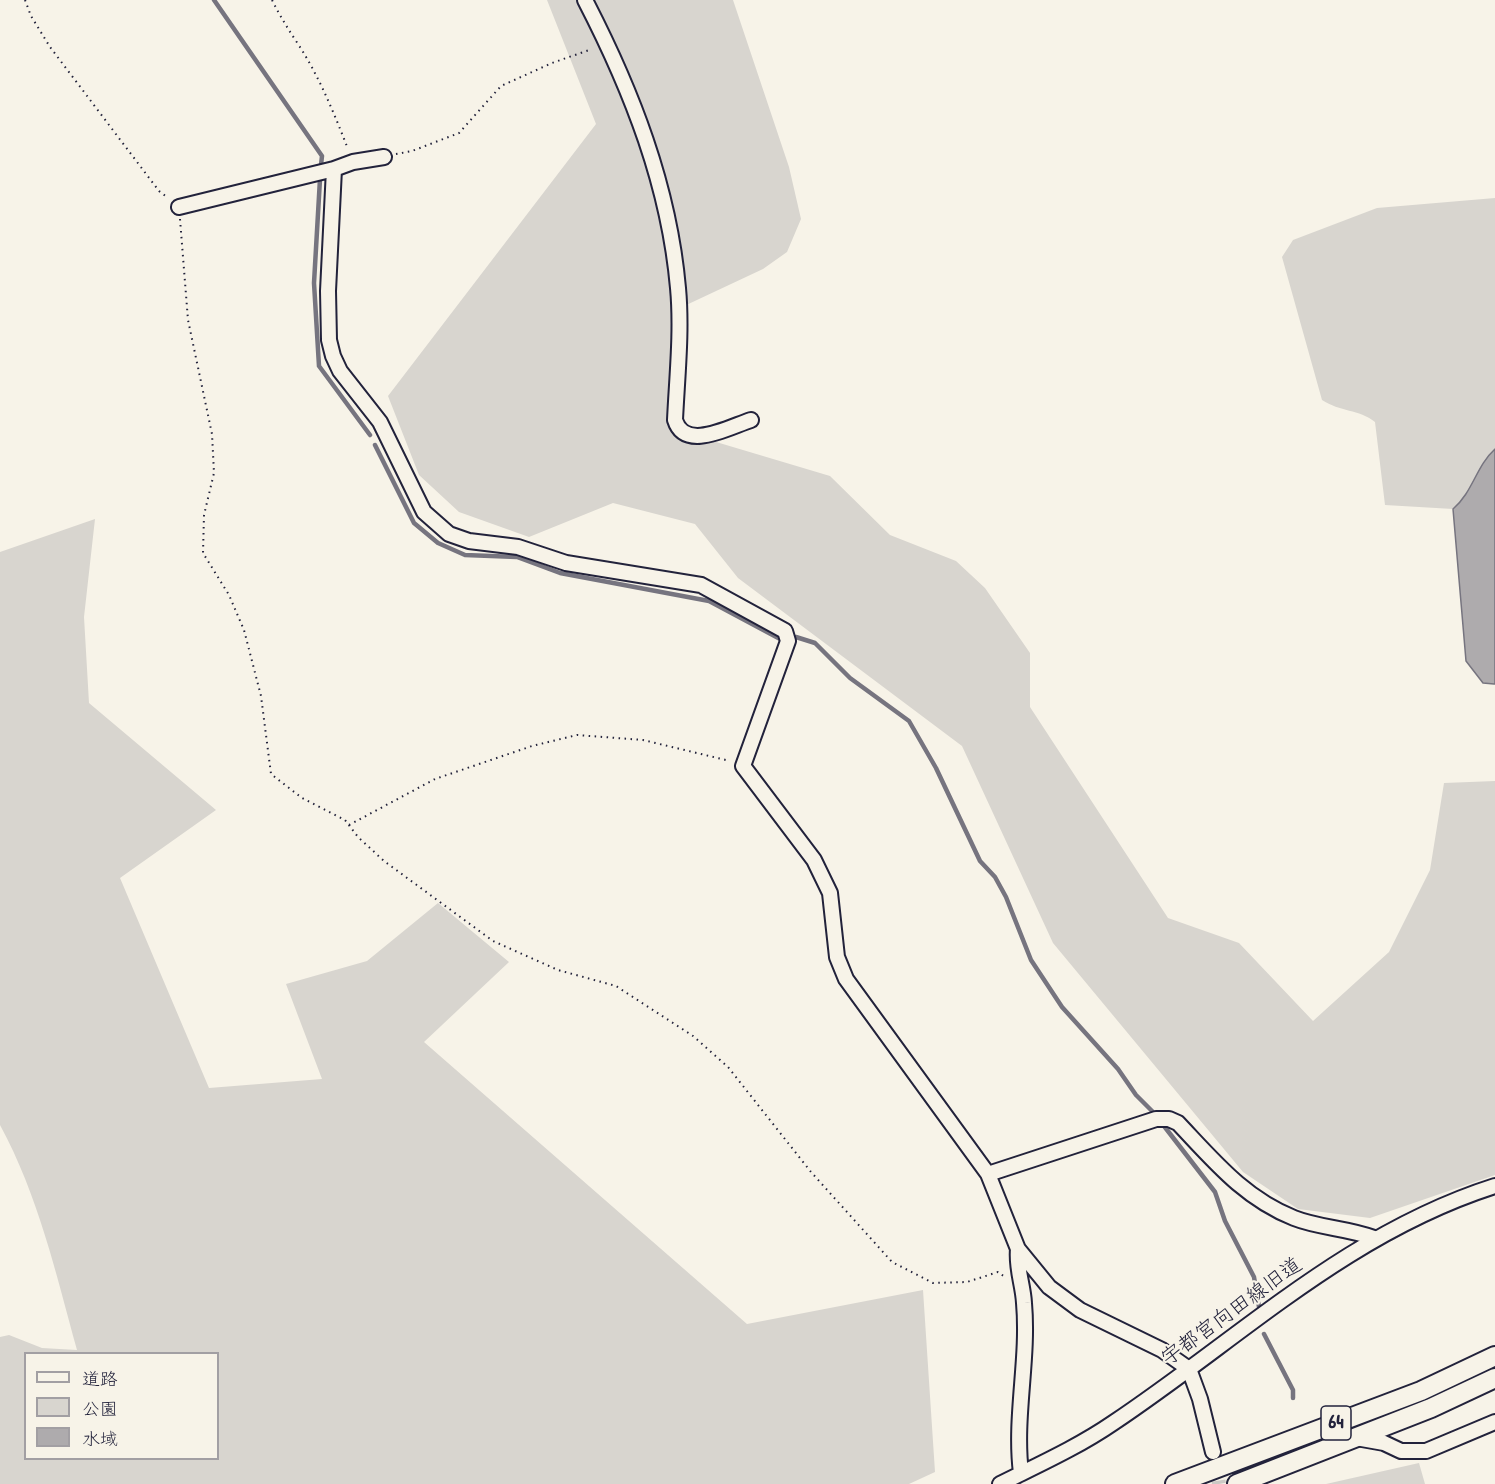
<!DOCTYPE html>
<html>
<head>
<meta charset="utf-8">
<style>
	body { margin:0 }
	#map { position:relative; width:1495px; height:1484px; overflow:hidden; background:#f7f3e8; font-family:"Patrick Hand","Klee One",sans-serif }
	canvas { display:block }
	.legend { position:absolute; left:24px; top:1352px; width:195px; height:108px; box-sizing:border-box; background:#f7f3e8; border:2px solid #a29fa3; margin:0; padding:8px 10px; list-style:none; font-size:18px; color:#22223b }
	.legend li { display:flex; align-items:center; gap:12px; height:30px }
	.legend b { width:30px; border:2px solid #a29fa3 }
</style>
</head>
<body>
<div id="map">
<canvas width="1495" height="1484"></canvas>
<ul class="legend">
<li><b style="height:8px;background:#f7f3e8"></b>道路</li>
<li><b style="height:16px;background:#d8d5cf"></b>公園</li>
<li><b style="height:16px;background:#aeabad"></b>水域</li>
</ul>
</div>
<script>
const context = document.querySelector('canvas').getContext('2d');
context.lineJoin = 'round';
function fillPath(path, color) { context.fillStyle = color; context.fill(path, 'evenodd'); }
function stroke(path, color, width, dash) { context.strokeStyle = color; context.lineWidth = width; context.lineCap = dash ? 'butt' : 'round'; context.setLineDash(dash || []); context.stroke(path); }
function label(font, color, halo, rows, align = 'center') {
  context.font = font + ' "Patrick Hand","Klee One",sans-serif'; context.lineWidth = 4.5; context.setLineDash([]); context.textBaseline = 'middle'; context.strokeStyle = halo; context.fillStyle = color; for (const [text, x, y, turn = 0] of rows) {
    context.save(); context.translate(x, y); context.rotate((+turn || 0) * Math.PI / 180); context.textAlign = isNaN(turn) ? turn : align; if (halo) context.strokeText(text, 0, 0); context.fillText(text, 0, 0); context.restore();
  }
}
fillPath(new Path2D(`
	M547 0H733L789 167 801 219 787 252 763 269 682 307 683 410 686 433 830 476 890 535 956 561 985 588 1030 653V707L1168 918 1239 943 1313 1021 1389 952 1430 870 1444 783 1495 781V1175L1370 1218 1298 1209 1243 1172 1053 943 962 746 738 578 695 524 613 503 529 537 459 512 419 475 388 396 596 124Z
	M1495 198V449C1477 467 1473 492 1453 509L1385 505 1375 422C1359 409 1340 412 1322 400L1282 257 1293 240 1377 208Z
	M95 519 84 617 89 703 216 810 120 878 209 1088 322 1079 286 984 367 961 438 903 509 962 424 1042 747 1324 923 1290 935 1472 909 1484H0V1337L9 1335 42 1348 77 1350C56 1273 38 1195 0 1125V552ZM26 1354H218V1458H26Z
	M1419 1463 1425 1484H1326Z`), '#d8d5cf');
const water = new Path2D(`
	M1495 449V684H1494L1483 683 1466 661 1453 509C1473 492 1476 466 1495 449Z`);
fillPath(water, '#aeabad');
stroke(water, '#76747f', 1.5);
stroke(new Path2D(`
	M214 0 322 156 321 165
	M320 179 314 283 319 366 370 435
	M375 445 414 523 438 543 465 555 517 557 560 573 709 601 782 640
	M796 637 815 643 850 678 909 721 936 768 980 861 995 877 1006 897 1031 960 1062 1007 1118 1069 1136 1095 1154 1113
	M1164 1126 1215 1192 1225 1221 1254 1277 1259 1307
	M1264 1334 1293 1390V1398`), '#76747f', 4.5);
stroke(new Path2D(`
	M1215 1460 1219 1484`), '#ccc9c5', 14, [14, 7]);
const minor = new Path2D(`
	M585 0C632 91 669 186 678 288 682 331 677 377 675 420 685 452 729 427 751 420
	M334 169 328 291 329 340 333 356 340 371 380 422 424 512 449 534 469 541 518 547 566 563 701 585 785 631 788 641 743 766 814 860 830 893 837 957 846 979 988 1174 1018 1249 1049 1287 1080 1310 1162 1350 1189 1369 1200 1399 1213 1452
	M179 207 334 169 353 162 384 157
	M988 1174 1156 1119H1169L1178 1123C1214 1161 1244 1198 1294 1218 1319 1228 1348 1228 1374 1238
	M1018 1249C1016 1269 1023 1284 1024 1303 1029 1360 1014 1417 1021 1473
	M1356 1438 1384 1443 1401 1451H1426L1495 1422
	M1000 1484C1038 1465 1078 1447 1113 1423 1239 1339 1347 1233 1495 1186`);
const major = new Path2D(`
	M1175 1484 1421 1391 1495 1356
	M1237 1484 1431 1408 1495 1378`);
stroke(minor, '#22223b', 18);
stroke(major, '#22223b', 22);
stroke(new Path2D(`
	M25 0 31 16 50 47 159 191 168 198
	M272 0C280 16 288 29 298 44 319 76 334 113 348 149
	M396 154 412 151 459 133 501 86 552 63 592 49
	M180 219 188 320 212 434 214 473 204 515 203 553 229 595 244 630 261 696 271 774 302 798 345 820 358 837 384 861 493 941 558 970 616 986 693 1036 728 1067 811 1172 892 1262 933 1283 967 1282 998 1272 1005 1277
	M349 825 435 779 532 746 577 735 643 740 730 761`), '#22223b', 2, [1.5, 4.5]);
stroke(minor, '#f7f3e8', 14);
stroke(major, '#f7f3e8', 18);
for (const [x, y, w] of [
	[1336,1423,30]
]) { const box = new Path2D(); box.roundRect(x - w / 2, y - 17, w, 34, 4.5); context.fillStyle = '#f7f3e8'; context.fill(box); stroke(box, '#22223b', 1.5); }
label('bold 20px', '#22223b', null, [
	["64",1336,1423]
]);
label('21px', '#22223b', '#f7f3e8', [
	["宇都宮向田線旧道",1232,1312,-36]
]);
</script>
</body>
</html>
